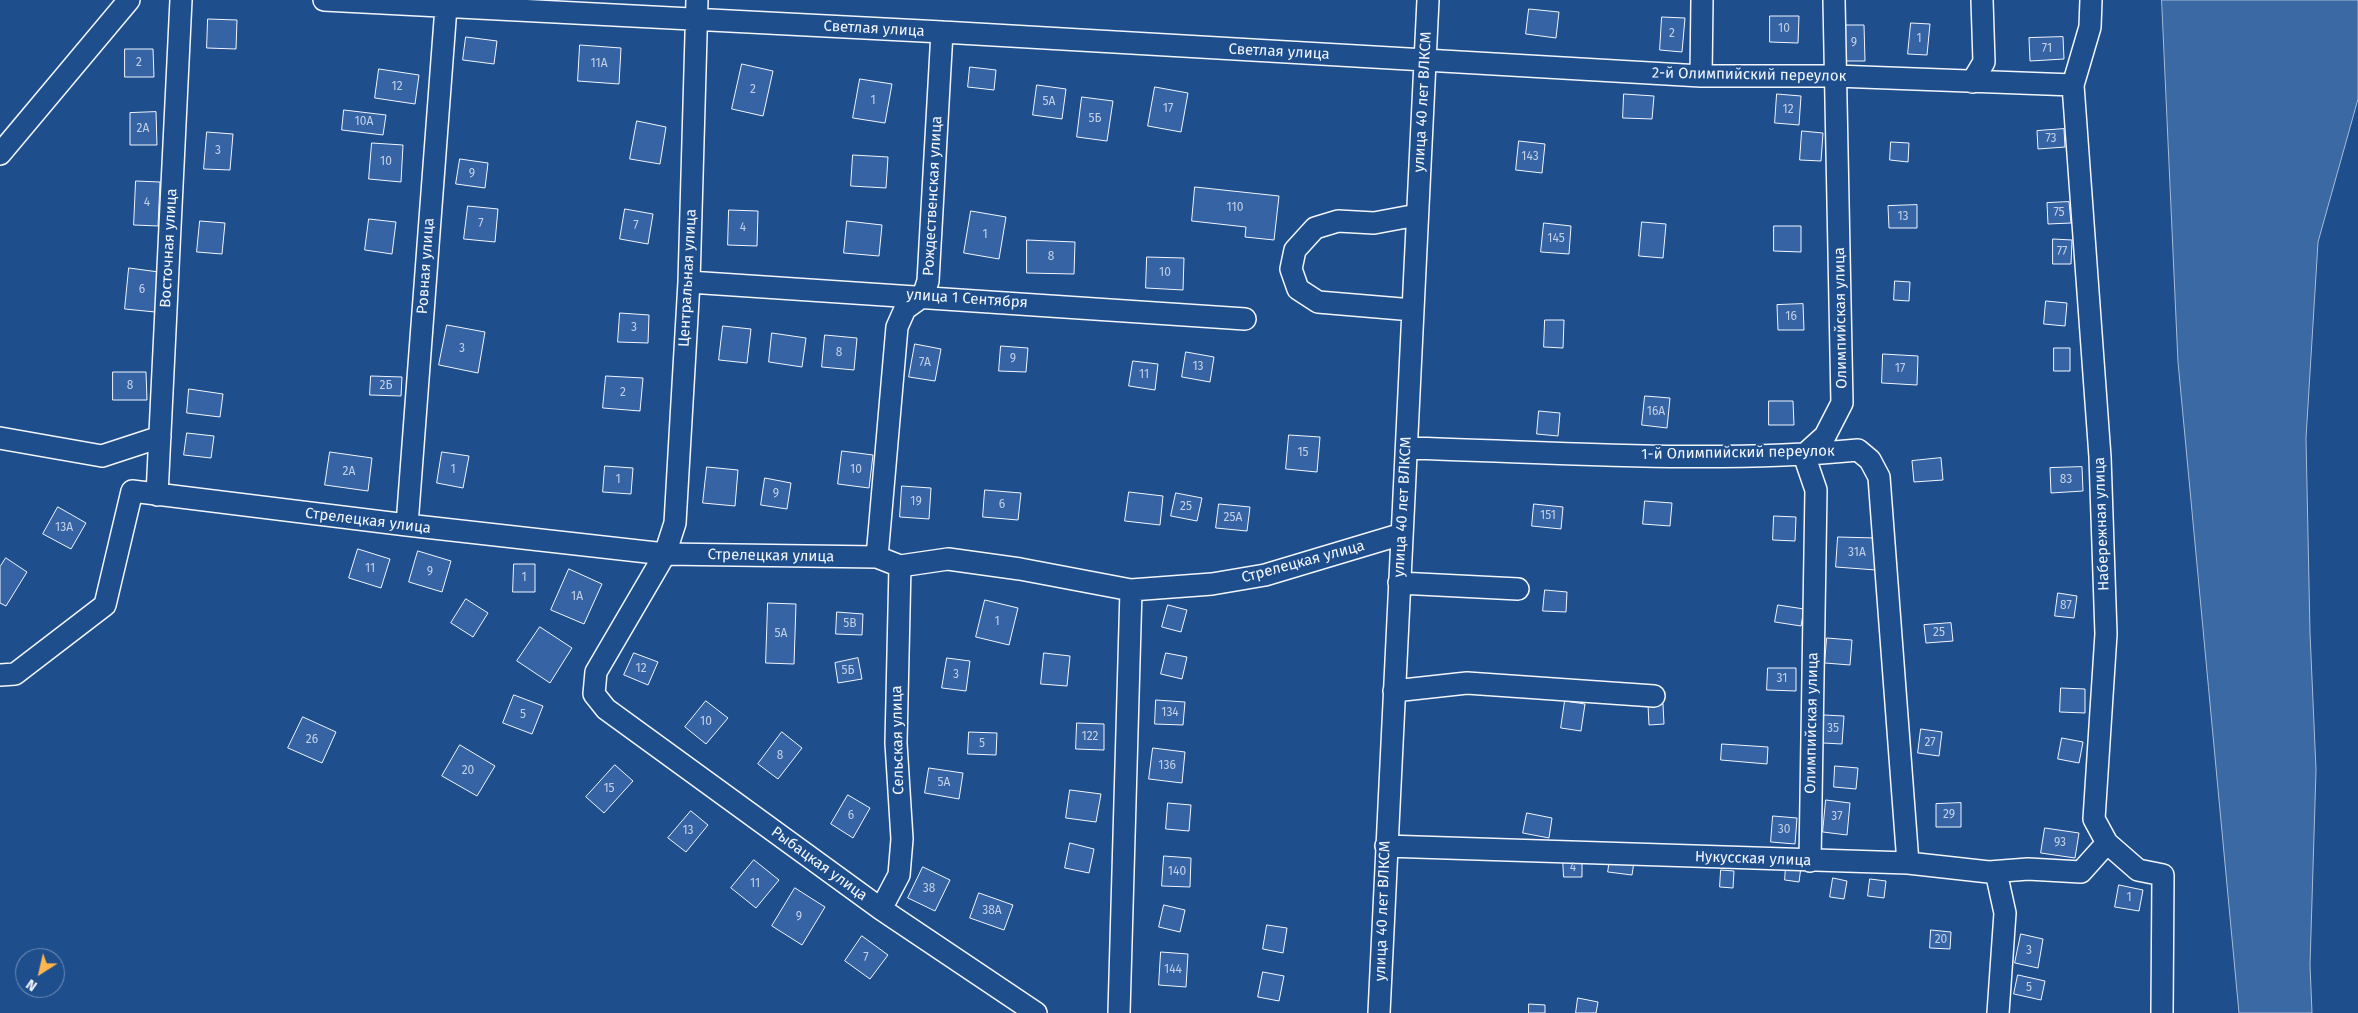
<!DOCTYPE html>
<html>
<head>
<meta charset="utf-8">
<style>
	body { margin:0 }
	#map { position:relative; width:2358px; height:1013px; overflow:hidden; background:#1f4e8c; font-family:"Fira Sans",sans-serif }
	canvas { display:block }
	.north { position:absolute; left:15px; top:948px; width:50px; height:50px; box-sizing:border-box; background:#1f4e8c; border:1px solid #7391ba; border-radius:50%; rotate:215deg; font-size:14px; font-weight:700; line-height:20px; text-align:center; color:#f2f6ff }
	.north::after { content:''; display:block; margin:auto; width:18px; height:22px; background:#ffb74d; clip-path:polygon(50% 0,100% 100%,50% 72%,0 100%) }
</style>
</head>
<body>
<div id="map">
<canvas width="2358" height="1013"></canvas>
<div class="north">N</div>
</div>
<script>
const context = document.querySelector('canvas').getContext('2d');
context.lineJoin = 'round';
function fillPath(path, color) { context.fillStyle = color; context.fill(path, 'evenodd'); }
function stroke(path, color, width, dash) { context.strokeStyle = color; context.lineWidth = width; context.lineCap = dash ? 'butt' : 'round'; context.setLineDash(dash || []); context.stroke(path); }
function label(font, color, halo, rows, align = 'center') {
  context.font = font + ' "Fira Sans",sans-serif'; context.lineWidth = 4; context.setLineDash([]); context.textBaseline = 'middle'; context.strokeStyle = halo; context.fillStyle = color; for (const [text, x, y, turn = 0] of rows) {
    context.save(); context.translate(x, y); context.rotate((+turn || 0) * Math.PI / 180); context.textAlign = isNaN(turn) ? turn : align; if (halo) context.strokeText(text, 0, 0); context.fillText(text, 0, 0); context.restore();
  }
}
const water = new Path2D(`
	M2162 0H2358V99L2318 242 2306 438 2310 633 2316 770 2310 965 2312 1013H2239L2178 362Z`);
fillPath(water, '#3b69a3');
stroke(water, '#a8bbd7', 1);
const building = new Path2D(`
	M1529 9 1559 12 1556 38 1526 34Z
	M1770 16H1799L1798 43 1770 42Z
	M1662 17 1685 18 1682 52 1660 50Z
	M208 19 237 20 236 49 207 48Z
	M1911 23 1930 24 1927 55 1908 54Z
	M1843 25H1864L1865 61H1844Z
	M466 37 497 41 494 64 463 60Z
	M2063 37 2064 59 2030 61 2029 38Z
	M580 45 621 48 619 84 578 81Z
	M125 49H153L154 77H125Z
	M742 64 773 71 763 116 732 109Z
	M970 67 996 70 994 90 968 87Z
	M379 69 419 75 415 104 375 98Z
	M860 79 892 84 885 123 853 118Z
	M1037 85 1066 89 1062 119 1033 115Z
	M1155 87 1188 93 1181 132 1148 126Z
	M1624 94 1654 96 1652 119 1623 118Z
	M1777 94 1801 96 1799 125 1775 123Z
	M1082 97 1113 101 1107 141 1077 137Z
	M344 110 386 115 383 135 342 130Z
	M156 112 157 145H130V113Z
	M637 121 666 127 660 164 630 159Z
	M2064 129 2065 147 2038 149 2037 131Z
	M1802 131 1823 133 1821 161 1800 160Z
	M207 132 233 134 230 170 204 169Z
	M1519 141 1545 144 1542 173 1516 170Z
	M1891 142 1909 143 1908 162 1890 160Z
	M372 143 403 145 401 182 369 179Z
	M853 155 888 157 886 188 851 186Z
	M460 159 488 163 485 188 456 184Z
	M136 181 160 182 158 226 134 225Z
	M1195 187 1279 196 1274 240 1245 237 1246 227 1192 221Z
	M2069 202 2071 223 2048 224 2047 203Z
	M1917 205V228H1889L1888 206Z
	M468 206 498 209 495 242 464 239Z
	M625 209 653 214 648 244 620 239Z
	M729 210 758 211 757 246 728 245Z
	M971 211 1006 217 999 259 964 253Z
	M369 219 396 222 392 254 365 250Z
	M200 221 225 223 222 254 197 252Z
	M847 221 882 225 879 256 844 253Z
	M1642 222 1666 224 1663 258 1639 256Z
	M1544 223 1571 226 1569 254 1541 252Z
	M1774 226H1801V252L1774 251Z
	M2053 239 2072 240 2071 264H2053Z
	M1027 240 1075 242 1074 274 1027 273Z
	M1147 257 1184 258 1183 290 1146 288Z
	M129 268 159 272 155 312 125 309Z
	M1895 281 1910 282 1909 301 1894 300Z
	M2046 301 2067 303 2065 326 2044 324Z
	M1803 304 1804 330H1778L1777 305Z
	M620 313 649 315 648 343 618 342Z
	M1545 320H1564L1563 348 1544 347Z
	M447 325 485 332 478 373 439 365Z
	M723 326 751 329 747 363 719 360Z
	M772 333 806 338 802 367 769 362Z
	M825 335 857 338 854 370 822 367Z
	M915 344 941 349 935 381 909 377Z
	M1001 346 1028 348 1026 372 999 371Z
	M2054 348H2070V371H2054Z
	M1186 352 1214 357 1210 382 1182 377Z
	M1883 354 1918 356 1917 385 1882 383Z
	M1133 361 1158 364 1155 390 1129 386Z
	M113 372H146L147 400H113Z
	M371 376 402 377 401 396 370 395Z
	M606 376 643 378 640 411 603 408Z
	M189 389 223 394 220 417 187 413Z
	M1645 396 1670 398 1667 428 1642 425Z
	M1769 401H1793L1794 425H1769Z
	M1539 411 1560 413 1558 436 1537 434Z
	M187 433 214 436 211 458 184 455Z
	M1289 435 1320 437 1317 472 1286 469Z
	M842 451 873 455 869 488 838 484Z
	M330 452 372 458 368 491 325 485Z
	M442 452 469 456 463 488 437 483Z
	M1941 458 1943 480 1914 482 1912 461Z
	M605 466 633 468 631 494 603 492Z
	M707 467 738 470 735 506 703 503Z
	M2082 467 2083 491 2051 493 2050 468Z
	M765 478 791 483 787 509 761 505Z
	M902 486 931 488 929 519 900 517Z
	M985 490 1021 493 1018 520 983 517Z
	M1129 492 1163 496 1160 525 1125 521Z
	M1176 493 1202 498 1197 521 1171 516Z
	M1645 501 1672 503 1670 526 1643 524Z
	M1219 504 1250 507 1247 531 1216 528Z
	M1534 504 1563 507 1561 529 1532 526Z
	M58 507 86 523 71 549 43 534Z
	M1774 516 1796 517 1795 541 1773 540Z
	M1838 537 1877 538 1876 570 1836 567Z
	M358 549 390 559 381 588 349 578Z
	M418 551 451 561 442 592 409 582Z
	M6 558 27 572 6 606 0 603V567Z
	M514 564H535V592H513Z
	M569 569 602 584 584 624 551 610Z
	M1545 590 1567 592 1566 612 1543 611Z
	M2058 593 2077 596 2074 618 2055 616Z
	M466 599 488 613 473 637 451 623Z
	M985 600 1018 608 1009 645 976 637Z
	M768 603 796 604 794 664 766 663Z
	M1168 605 1187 610 1181 632 1162 627Z
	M1778 605 1804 609 1801 626 1775 622Z
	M837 612 863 614 862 635 836 634Z
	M1951 623 1953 641 1926 643 1924 625Z
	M540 627 572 648 550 683 517 661Z
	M1827 638 1852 640 1850 665 1825 663Z
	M634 653 658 662 648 685 624 675Z
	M1044 653 1070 656 1067 686 1041 684Z
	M1166 653 1187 657 1182 679 1161 674Z
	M858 658 862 679 838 683 835 663Z
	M947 658 970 661 966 691 942 688Z
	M1768 668H1796V691L1767 690Z
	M2061 688 2085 689V713L2060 712Z
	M514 695 543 706 532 734 503 723Z
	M1156 700 1185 702 1183 725 1155 724Z
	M706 701 728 718 706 744 685 727Z
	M1565 701 1585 704 1581 731 1561 728Z
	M1663 704 1664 724 1649 725 1648 705Z
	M1824 715 1844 716 1842 744 1823 743Z
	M303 717 336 732 322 763 288 748Z
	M1077 723 1104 724V750L1076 749Z
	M1921 729 1942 732 1939 756 1918 753Z
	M782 732 802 748 778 779 758 764Z
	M969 732 997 733 996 755 968 754Z
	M2062 738 2083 742 2079 763 2058 759Z
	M1722 744 1768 747 1767 764 1721 760Z
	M460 745 495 766 477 796 442 776Z
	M1153 748 1185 752 1182 783 1149 779Z
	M615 765 633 781 604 813 586 797Z
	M1835 766 1858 768 1856 789 1834 787Z
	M929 768 963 773 959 799 925 793Z
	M1070 790 1101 794 1096 822 1066 818Z
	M848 795 870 808 853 838 831 824Z
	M1826 800 1850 803 1847 835 1823 832Z
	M1168 803 1191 805 1189 831 1166 829Z
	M1961 803V827H1936V804Z
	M691 811 708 825 686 852 668 838Z
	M1527 813 1552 818 1549 838 1523 833Z
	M1773 816 1797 818 1795 844 1771 842Z
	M2045 828 2079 833 2075 858 2041 853Z
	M1070 843 1094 849 1089 873 1065 868Z
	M1164 856 1191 858 1190 887 1162 886Z
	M1563 859H1582V877H1564Z
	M1610 859 1634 862 1632 875 1608 872Z
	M754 860 779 880 756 908 731 888Z
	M1786 865 1801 867 1799 882 1785 880Z
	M923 867 950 880 935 911 908 898Z
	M1721 870 1734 871 1733 888 1720 887Z
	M1833 878 1847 881 1844 899 1830 897Z
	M1870 879 1886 881 1884 898 1868 896Z
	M2119 885 2143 890 2139 911 2115 907Z
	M795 888 825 907 802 945 772 926Z
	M979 893 1013 905 1004 930 970 918Z
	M1164 905 1185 910 1180 932 1159 927Z
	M1267 925 1287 928 1283 953 1263 949Z
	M1931 930 1951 932 1950 949 1930 948Z
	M2021 934 2043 939 2038 968 2015 963Z
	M862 936 888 955 870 979 845 961Z
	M1161 952 1188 954 1186 987 1159 985Z
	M1263 972 1284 976 1279 1001 1258 997Z
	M2018 975 2045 981 2041 1000 2014 994Z
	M1578 998 1598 1002 1596 1013H1576Z
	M1529 1004 1545 1005V1013H1529Z`);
fillPath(building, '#3563a3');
stroke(building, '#f2f6ff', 1);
const minor = new Path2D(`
	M324 0 942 32 1701 76H1836L2073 85
	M697 0 689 282 675 523 665 554 596 672 594 694 606 709 881 909 1036 1013
	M2091 0 2090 27 2073 85 2100 457 2106 634 2094 819 2107 843 2138 870 2163 875 2162 1013
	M1701 76 1702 0
	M1972 82 1984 62 1982 0
	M0 154 129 0
	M689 282 1245 319
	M1413 310 1318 302 1298 289 1291 269 1295 250 1315 228 1338 221 1374 223 1417 215
	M0 438 102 456 160 437
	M1407 448C1557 452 1708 464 1858 450L1870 460 1879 477 1908 863
	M157 495 181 0
	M407 525 446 7
	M877 557 897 327 905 309 923 296 928 281 942 32
	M1399 583 1518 589
	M0 675 15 674 105 605 132 491 407 525 665 554 877 557 900 566 948 559 1020 569 1131 590 1212 584 1265 575 1402 534
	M1394 691 1467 683 1654 696
	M1386 846 1908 863 1989 872 2028 869 2081 872 2107 843
	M1810 861 1816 490 1804 455 1825 436 1842 403 1834 0
	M1996 872 2005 913 1998 1013
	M881 909 899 875 902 839 896 743 900 566
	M1119 1013 1131 590
	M1379 1013 1428 0`);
stroke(minor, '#f2f6ff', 24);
stroke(minor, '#1f4e8c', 21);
label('12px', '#c3d1e8', null, [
	["10",1784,29],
	["2",1672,34],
	["1",1919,39],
	["9",1854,43],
	["71",2047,49],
	["2",139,63],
	["11А",599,64],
	["12",397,87],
	["2",753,90],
	["1",873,101],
	["5А",1049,102],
	["17",1168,109],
	["12",1788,110],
	["5Б",1095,119],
	["10А",364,122],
	["2А",143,129],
	["73",2051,139],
	["3",218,151],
	["143",1530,157],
	["10",386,162],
	["9",472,174],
	["4",147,203],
	["110",1235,208],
	["75",2059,213],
	["13",1903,217],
	["7",481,224],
	["7",636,226],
	["4",743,228],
	["1",985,235],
	["145",1556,239],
	["77",2062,252],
	["8",1051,257],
	["10",1165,273],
	["6",142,290],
	["16",1791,317],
	["3",634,328],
	["3",462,349],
	["8",839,353],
	["9",1013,359],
	["7А",925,363],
	["13",1198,367],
	["17",1900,369],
	["11",1144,375],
	["8",130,386],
	["2Б",386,386],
	["2",623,393],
	["16А",1656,412],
	["15",1303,453],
	["1",453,470],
	["10",856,470],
	["2А",349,472],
	["1",618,480],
	["83",2066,480],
	["9",776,494],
	["19",916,502],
	["6",1002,505],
	["25",1186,507],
	["151",1548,516],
	["25А",1233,518],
	["13А",64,528],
	["31А",1857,553],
	["11",370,569],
	["9",430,572],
	["1",524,578],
	["1А",577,597],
	["87",2066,606],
	["1",997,622],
	["5В",850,624],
	["25",1939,633],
	["5А",781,634],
	["12",641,669],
	["5Б",848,671],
	["3",956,675],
	["31",1782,679],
	["134",1170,713],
	["5",523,715],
	["10",706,722],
	["35",1833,729],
	["122",1090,737],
	["26",312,740],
	["27",1930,743],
	["5",982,744],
	["8",780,756],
	["136",1167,766],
	["20",468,771],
	["5А",944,783],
	["15",609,789],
	["29",1949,815],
	["6",851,816],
	["37",1837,817],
	["30",1784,830],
	["13",688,831],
	["93",2060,843],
	["4",1573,868],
	["140",1177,872],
	["11",755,884],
	["38",929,889],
	["1",2129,898],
	["38А",992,911],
	["9",799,917],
	["20",1941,940],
	["3",2029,951],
	["7",866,958],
	["144",1173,970],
	["5",2029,988]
]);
label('15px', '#f2f6ff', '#1f4e8c', [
	["Светлая улица",874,29,3],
	["Светлая улица",1279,52,3],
	["2-й Олимпийский переулок",1749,75,1],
	["улица 40 лет ВЛКСМ",1423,102,-87],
	["Рождественская улица",933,196,-87],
	["Восточная улица",169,248,-87],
	["Ровная улица",426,266,-86],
	["Центральная улица",688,278,-87],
	["улица 1 Сентября",967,299,4],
	["Олимпийская улица",1841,318,-91],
	["1-й Олимпийский переулок",1738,453,-1],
	["улица 40 лет ВЛКСМ",1403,507,-87],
	["Стрелецкая улица",368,521,7],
	["Набережная улица",2102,524,-92],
	["Стрелецкая улица",771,556,1],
	["Стрелецкая улица",1303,562,-15],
	["Олимпийская улица",1812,723,-89],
	["Сельская улица",898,740,-91],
	["Нукусская улица",1753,859,2],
	["Рыбацкая улица",819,864,36],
	["улица 40 лет ВЛКСМ",1383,911,-88]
]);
</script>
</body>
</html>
